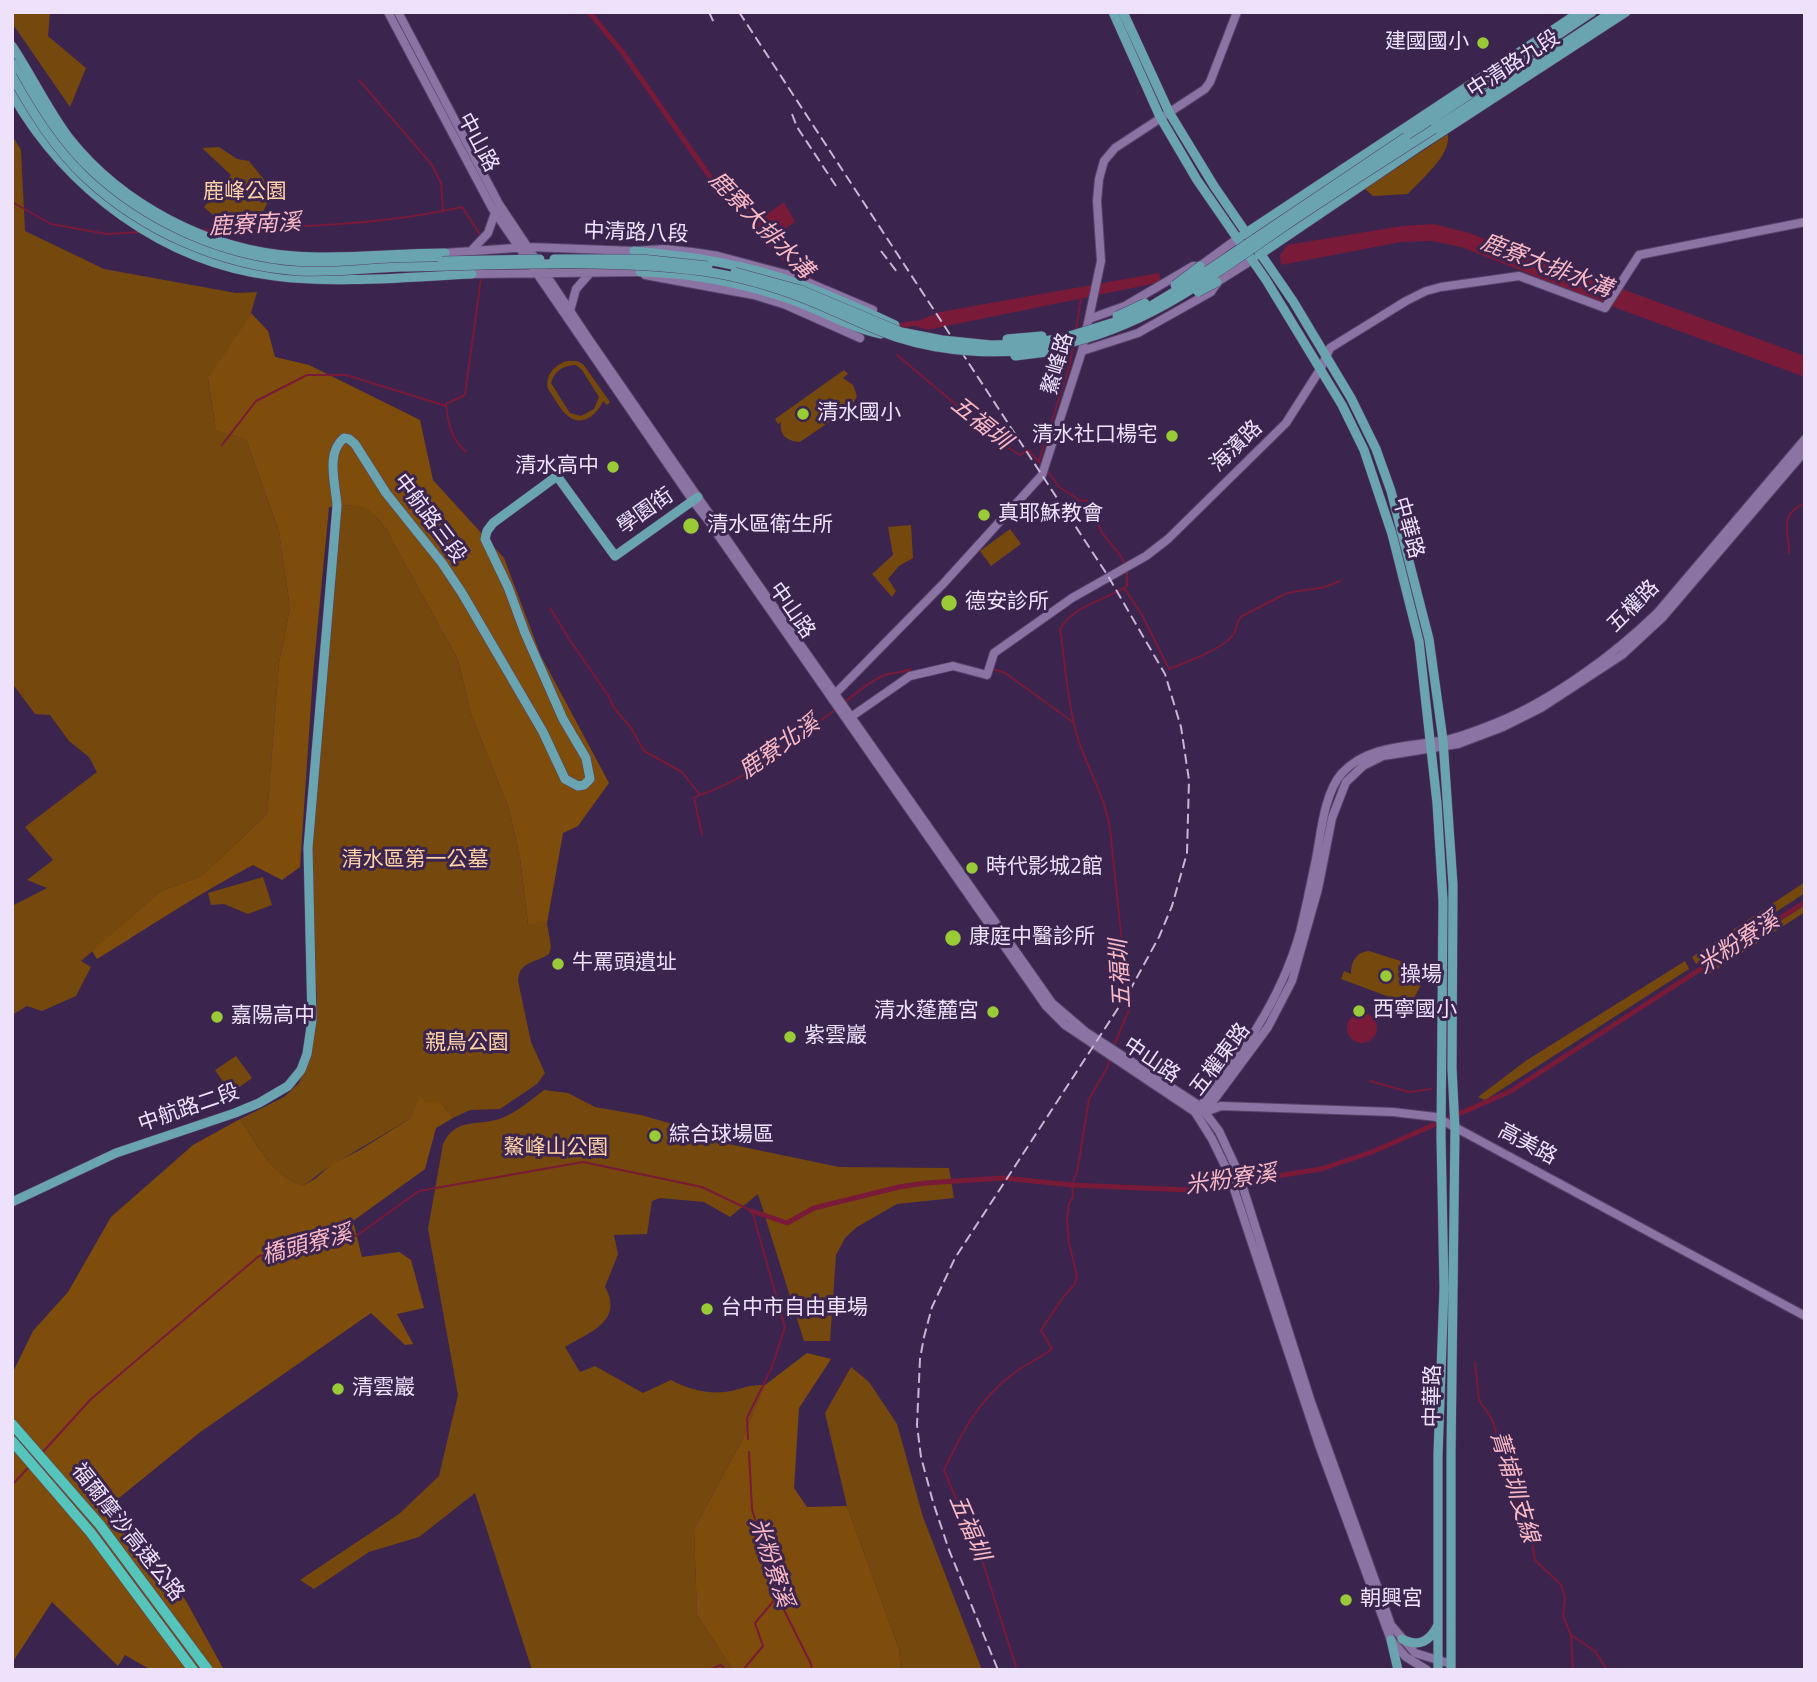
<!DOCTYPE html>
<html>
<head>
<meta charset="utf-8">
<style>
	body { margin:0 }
	#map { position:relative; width:1817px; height:1682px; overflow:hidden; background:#3b254f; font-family:"Titillium Web",sans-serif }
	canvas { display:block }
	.frame { position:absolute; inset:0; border:14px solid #eee1fc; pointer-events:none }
</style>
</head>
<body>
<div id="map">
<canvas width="1817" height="1682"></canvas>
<div class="frame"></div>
</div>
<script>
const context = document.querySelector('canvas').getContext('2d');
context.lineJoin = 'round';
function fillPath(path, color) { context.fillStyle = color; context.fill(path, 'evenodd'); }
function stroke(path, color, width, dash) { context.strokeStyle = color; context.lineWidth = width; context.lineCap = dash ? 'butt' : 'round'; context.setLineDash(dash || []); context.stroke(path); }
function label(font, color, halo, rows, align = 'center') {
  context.font = font + ' "Titillium Web","Noto Sans TC",sans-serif'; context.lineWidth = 6; context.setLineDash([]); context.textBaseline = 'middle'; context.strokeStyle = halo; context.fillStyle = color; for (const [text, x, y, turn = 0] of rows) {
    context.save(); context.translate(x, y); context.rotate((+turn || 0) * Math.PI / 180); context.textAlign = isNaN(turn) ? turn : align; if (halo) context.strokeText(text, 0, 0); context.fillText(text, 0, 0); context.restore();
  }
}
fillPath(new Path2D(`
	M12 12H50L48 36 86 68 70 107 12 23Z
	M1448 134C1451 156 1422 178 1408 194L1373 196 1365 189Z
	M12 135 21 150 25 231 104 269 236 293 257 292 251 313 208 380 216 429 246 439 279 532 290 608 279 663 267 814 202 876 161 891 81 961 91 967 76 996 42 1011 27 1006 12 1015V906L47 888 27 880 53 860 25 827 97 772 89 757 69 741 50 715 35 714 12 683Z
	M219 147 237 159 249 161 273 191 262 214 217 219 204 207 231 175 202 148Z
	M566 361H577L583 364 610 402 607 405 603 401C598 414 582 428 568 416 560 410 554 397 548 389 545 375 554 366 566 361ZM576 365 582 370 599 397 594 409 581 416 570 413 551 383C554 371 564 365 576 365Z
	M844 370 848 374 843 378 853 385 857 396 851 407 800 442C788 441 779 436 781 422L778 424 775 419Z
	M361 504 373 513 386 529 458 660 472 717 509 809 520 858 528 925 537 921 547 923 551 947 549 954C536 963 519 961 518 981L531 1042 545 1073 537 1084 500 1109 470 1110 453 1118 440 1101C404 1122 369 1143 334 1164 322 1170 313 1180 302 1186 270 1173 259 1147 240 1119L284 1097 299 1083 306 1065 317 1004 310 825 341 506Z
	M911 525 913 558 899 566 888 579 896 591 892 597 872 574 893 555 888 527Z
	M1010 529 1021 544 991 566 980 551Z
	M263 877 272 905 248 914 224 904 211 905 208 893Z
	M1805 882V893L1696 964 1692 957Z
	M1805 905V912L1706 976 1701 972Z
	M1369 951 1407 963 1417 970 1422 983 1414 998 1422 1001 1419 1008 1341 979 1344 971 1351 974C1351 962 1356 952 1369 951Z
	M1685 961 1689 969 1485 1100 1478 1097 1527 1060Z
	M236 1056 252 1078 231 1093 215 1070Z
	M544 1090 568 1093 595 1107 641 1115 693 1130 700 1138 839 1167 949 1168 954 1198 897 1204 857 1227 845 1238 836 1255 830 1341H804L758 1194 730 1217 704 1202 660 1198 652 1201 647 1234 614 1235 618 1254 605 1287C624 1321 590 1332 565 1347L580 1372 595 1366 643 1393 671 1380C689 1390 711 1395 732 1391 746 1387 749 1385 765 1385L742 1440 694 1529 697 1615 733 1670H532L475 1493 419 1537 369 1552 314 1589 300 1580 399 1514 439 1476 458 1395 428 1229 443 1144C456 1116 479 1127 502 1118 517 1112 531 1100 544 1090Z
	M851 1367 869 1382 897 1424 923 1517 982 1670H901L899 1649 847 1506 825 1413Z`), '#75480d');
fillPath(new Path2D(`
	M251 313 268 331 275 357 309 365 420 420 433 480 504 558 541 656 609 783 578 826 563 833 547 923 537 922 528 925 520 858 509 809 472 717 458 660 386 529C365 501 362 504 329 507L313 674 300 867 282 880 253 865C200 893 149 927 97 959L92 951 161 891 202 876 267 814 279 663 290 608 279 532 246 439 216 430 208 379Z
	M420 1096 426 1102 440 1101 453 1118 436 1128 425 1169 353 1221 362 1257 399 1252 411 1260 424 1308 397 1314 413 1344 405 1345 371 1313 199 1433 114 1502 186 1601 224 1670H151L125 1655 118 1666 52 1602 12 1663V1374L33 1331 68 1292 111 1217 193 1145 240 1119C259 1147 270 1173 302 1186L315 1179 331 1165 360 1150 411 1118Z
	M807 1353 831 1359 799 1408 794 1488 807 1507 847 1506 899 1649 901 1670H733L697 1615 694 1529 742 1440 765 1385Z`), '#7e4d0b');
fillPath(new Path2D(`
	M784 202 795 222 773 237 763 217Z
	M1434 224 1469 233 1805 356V377L1619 309 1461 247 1431 241 1401 242 1281 265 1280 256 1287 245 1402 226Z
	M1159 273 1161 281 1147 285 927 330 910 324 940 312Z
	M1347 1028a15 15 0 1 1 30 0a15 15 0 1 1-30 0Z`), '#791a39');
stroke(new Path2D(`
	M359 80 432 165 441 183 443 211
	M12 202 51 224 107 234 141 232
	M202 230C289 227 378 226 462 207L481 236
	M1076 331 1081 298
	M897 355 1004 445 1020 455 1028 450 1042 465
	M222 445 256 401 307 375H346L446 406
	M466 452C451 439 448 423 446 404L465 395 481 278
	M1039 461 1070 364 1073 346
	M1046 469 1059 487 1081 501 1086 500C1098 508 1095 519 1101 531 1108 543 1120 551 1125 564
	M1789 553C1789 530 1778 515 1805 503
	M1124 588 1142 615 1169 669C1186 662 1223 649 1233 635 1238 629 1235 622 1242 616L1287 593 1325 587 1340 581
	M550 608 571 642 608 695 614 708 631 728 644 751 682 772 700 795C751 778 792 741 835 710
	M993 669 1005 673 1073 722
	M845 702C857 693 873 678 889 674 896 672 903 673 911 669
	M699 795 694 798 702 835
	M1114 1046 1129 1009 1110 829C1105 795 1085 765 1076 732 1067 699 1065 662 1060 629 1075 604 1105 601 1127 586V569
	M1370 1081 1409 1092 1431 1089
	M1475 1363 1479 1400 1492 1419 1521 1514 1530 1529 1535 1560 1561 1585 1565 1597 1563 1616 1571 1635 1595 1651 1607 1670
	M749 1452 752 1509 777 1596 811 1664 812 1670
	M41 1454 91 1399 259 1256 356 1236 419 1191 583 1162 702 1187 752 1211 785 1327 772 1367 747 1418 748 1439
	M12 1485 28 1468
	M1571 1636 1573 1670
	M709 1670 721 1665 726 1670
	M743 1670 763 1646 755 1623 777 1597
	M1017 1670 983 1563 944 1470C962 1432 979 1399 1014 1373 1026 1364 1040 1358 1052 1349L1041 1330 1064 1296 1075 1284 1077 1276 1069 1243 1067 1219 1069 1204 1073 1197 1072 1185 1077 1172 1089 1099 1107 1068 1110 1058`), '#791a39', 2);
stroke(new Path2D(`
	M589 12 623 53 715 184 756 216 767 240 783 257 813 282
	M894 327 915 323
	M752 1211 787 1223 814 1208 899 1187 925 1183 1004 1178 1072 1185 1189 1190 1321 1169 1372 1152 1511 1091 1805 902`), '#791a39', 5);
const secondary = new Path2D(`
	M388 12 492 208 693 501 711 524
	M398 12 499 204 588 338 755 580 1052 1003 1086 1032 1200 1106 1219 1131 1238 1172 1310 1399 1391 1625 1415 1653 1451 1664
	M472 250 488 233 495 213
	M445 253 529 247 634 251 664 249 692 252 718 256 793 276 873 310
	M472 274 640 272
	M645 275 754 295 786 305 860 338
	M1217 282 1252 260
	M570 311 576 289 591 272
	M1089 319 1125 306 1193 266H1200L1237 239
	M1082 351 1138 333 1211 292 1218 282
	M718 535 1046 1006 1065 1025 1195 1112 1212 1139 1229 1174 1319 1445 1391 1640 1406 1657 1427 1670
	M833 696 943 584 1042 475 1082 351 1101 261 1097 201 1099 179 1104 161 1115 148 1205 89 1210 82 1237 12
	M848 719 910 676 953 666 987 675 994 653 1072 598 1146 556 1168 539 1286 423 1321 368 1330 348 1406 301 1426 291 1441 287 1519 276 1605 308 1639 255 1805 222
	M1197 1110C1241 1056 1281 1000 1300 932 1306 908 1311 883 1316 859 1321 834 1324 793 1342 773 1369 744 1411 747 1446 740 1463 736 1480 729 1496 723 1553 700 1615 654 1658 612L1805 439
	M1205 1112 1268 1027 1292 981 1318 889 1332 818 1346 782 1363 766 1383 756 1458 744 1503 727 1541 708 1622 655 1663 617 1805 451
	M1205 1112 1221 1106 1393 1112 1436 1117 1805 1316`);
const primary = new Path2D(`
	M1113 12 1160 117 1197 180 1266 280 1342 405 1364 450 1392 534 1419 641 1437 803 1443 901 1441 1136 1444 1288 1438 1455V1670
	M1123 12 1169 112 1214 186 1293 301 1351 398 1376 449 1391 491 1429 639 1443 740 1453 885 1452 1068 1455 1129 1451 1454V1670
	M12 46C32 76 47 109 69 138 122 205 209 250 295 256 345 260 395 253 445 253
	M12 63 51 127 85 168 138 211 183 235 244 257 302 264 442 261
	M12 94C66 189 164 263 275 276 339 284 407 277 472 274
	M1434 129 1612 12
	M1406 137 1592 12
	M1243 235 1580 12
	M634 251C670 254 707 259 742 267 795 279 846 302 895 325
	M1259 255 1420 146 1626 12
	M640 272C692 273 747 284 795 301 824 312 851 328 881 334
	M12 1202 116 1153 235 1113 259 1103 288 1086 301 1070 307 1054 312 1020 308 848 337 506C336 485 325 453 344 438L349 439 355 444 386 493 442 563 462 593 543 732 565 779 578 786 584 785 590 779 586 758 563 719 525 633 508 587 485 539 487 531 493 523 557 476 615 556 698 497
	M1402 1639C1419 1648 1430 1641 1438 1625
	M1391 1640 1398 1670`);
const highway = new Path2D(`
	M12 1424 100 1525 208 1670
	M12 1441 91 1533 193 1670`);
stroke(secondary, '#574368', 10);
stroke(primary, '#574368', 10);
stroke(highway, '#574368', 11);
stroke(secondary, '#8b73a4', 8);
stroke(primary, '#6ba4b1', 9);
stroke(highway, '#55c4ba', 10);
stroke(new Path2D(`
	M709 12 714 23
	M739 12 1108 576 1165 674 1181 727 1189 780 1187 853 1172 906 1159 937 1130 990 955 1258 932 1307 924 1337 920 1359 917 1425 921 1457 933 1502 949 1550 998 1670
	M792 114 797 127 836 186
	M881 251 897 272`), '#c5b6d4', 2, [10, 5]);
const primaryBridge = new Path2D(`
	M12 76C32 112 55 149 86 178 143 231 221 266 299 271 333 273 368 268 402 267 501 265 603 259 702 271 738 276 775 287 808 300 838 312 866 327 896 337 948 354 1007 356 1060 345 1146 327 1211 277 1282 228 1332 194 1383 162 1434 129
	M554 259H641L708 266
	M442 261 540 259
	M735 272 801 290 901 332 942 340 991 345 1026 344 1063 338 1134 316 1192 281 1406 137
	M1175 285 1200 266
	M1198 292 1217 282
	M1117 316 1145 303
	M1007 339 1042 336
	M1015 356 1047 352`);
stroke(primaryBridge, '#574368', 10, []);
stroke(primaryBridge, '#6ba4b1', 9);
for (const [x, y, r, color] of [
	[1483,43,7,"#99cb36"],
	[803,414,7,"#99cb36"],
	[1172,436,7,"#99cb36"],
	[613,467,7,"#99cb36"],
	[984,515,7,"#99cb36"],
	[691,526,9,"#99cb36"],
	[949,603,9,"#99cb36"],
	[972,868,7,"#99cb36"],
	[953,938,9,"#99cb36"],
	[558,964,7,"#99cb36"],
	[1386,976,7,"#99cb36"],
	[1359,1011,7,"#99cb36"],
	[993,1012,7,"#99cb36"],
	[217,1017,7,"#99cb36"],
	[790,1037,7,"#99cb36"],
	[655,1136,7,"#99cb36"],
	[707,1309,7,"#99cb36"],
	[338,1389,7,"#99cb36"],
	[1346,1600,7,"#99cb36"]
]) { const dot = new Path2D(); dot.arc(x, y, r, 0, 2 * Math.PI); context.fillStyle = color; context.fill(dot); stroke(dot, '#3b254f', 2.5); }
label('21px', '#eee1fc', '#3b254f', [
	["建國國小",1469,43,"right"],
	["清水國小",817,414],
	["清水社口楊宅",1158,436,"right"],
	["清水高中",599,467,"right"],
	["真耶穌教會",998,515],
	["清水區衛生所",707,526],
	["德安診所",965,603],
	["時代影城2館",986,868],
	["康庭中醫診所",969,938],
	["牛罵頭遺址",572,964],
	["操場",1400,976],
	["西寧國小",1373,1011],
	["清水蓬麓宮",979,1012,"right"],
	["嘉陽高中",231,1017],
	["紫雲巖",804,1037],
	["綜合球場區",669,1136],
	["台中市自由車場",721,1309],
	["清雲巖",352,1389],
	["朝興宮",1360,1600]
], 'left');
label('21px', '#eee1fc', '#3b254f', [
	["中清路九段",1514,65,-33],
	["中山路",477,143,62],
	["中清路八段",636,234,2],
	["鰲峰路",1059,364,-74],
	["海濱路",1237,447,-44],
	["學園街",646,512,-35],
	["中航路三段",429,519,53],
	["中華路",1407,528,74],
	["五權路",1634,607,-45],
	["中山路",791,611,55],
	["五權東路",1221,1060,-53],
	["中山路",1151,1061,34],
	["中航路二段",189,1109,-19],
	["高美路",1527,1145,28],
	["中華路",1434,1396,-89],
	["福爾摩沙高速公路",127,1533,52]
]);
label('21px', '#fed2a4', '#3b254f', [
	["鹿峰公園",245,193],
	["清水區第一公墓",415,861],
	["親鳥公園",467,1044],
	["鰲峰山公園",556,1149]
]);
label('italic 23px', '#fab8c4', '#3b254f', [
	["鹿寮南溪",255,226,-3],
	["鹿寮大排水溝",760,226,46],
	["鹿寮大排水溝",1546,267,21],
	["五福圳",980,424,39],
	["鹿寮北溪",780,748,-35],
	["米粉寮溪",1739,944,-33],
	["五福圳",1122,974,-93],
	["米粉寮溪",1231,1181,-8],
	["橋頭寮溪",307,1246,-15],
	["菁埔圳支線",1513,1487,73],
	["五福圳",968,1528,67],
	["米粉寮溪",770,1563,72]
]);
</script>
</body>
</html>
